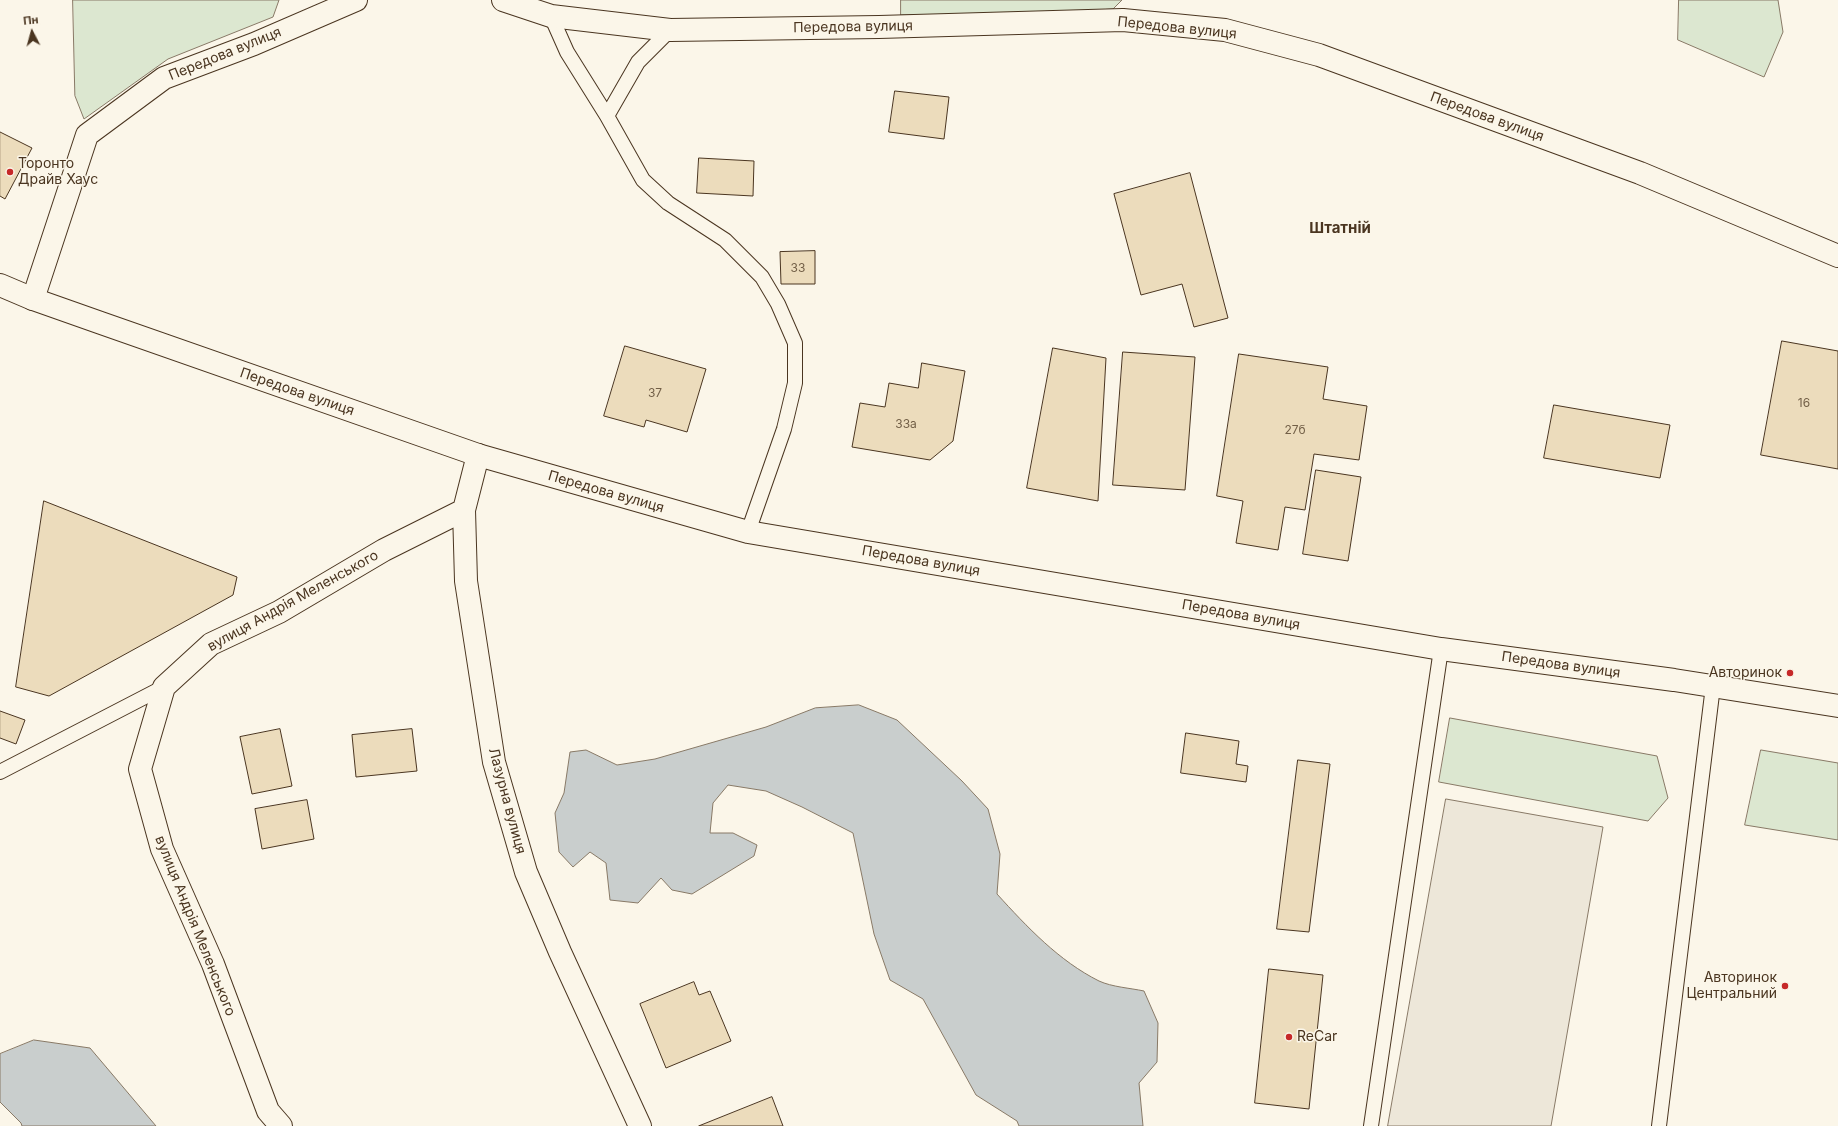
<!DOCTYPE html>
<html>
<head>
<meta charset="utf-8">
<style>
	body { margin:0 }
	#map { position:relative; width:1838px; height:1126px; overflow:hidden; background:#fbf6e9; font-family:Inter,sans-serif }
	canvas { display:block }
	.north { position:absolute; left:12px; top:12px; width:40px; height:40px; -webkit-text-stroke:3px #fbf6e9; paint-order:stroke; rotate:354deg; font-size:11px; font-weight:700; line-height:16px; text-align:center; color:#4a3520 }
	.north::after { content:''; display:block; margin:auto; width:14px; height:18px; background:#4a3520; clip-path:polygon(50% 0,100% 100%,50% 72%,0 100%) }
</style>
</head>
<body>
<div id="map">
<canvas width="1838" height="1126"></canvas>
<div class="north">Пн</div>
</div>
<script>
const context = document.querySelector('canvas').getContext('2d');
context.lineJoin = 'round';
function fillPath(path, color) { context.fillStyle = color; context.fill(path, 'evenodd'); }
function stroke(path, color, width, dash) { context.strokeStyle = color; context.lineWidth = width; context.lineCap = dash ? 'butt' : 'round'; context.setLineDash(dash || []); context.stroke(path); }
function label(font, color, halo, rows, align = 'center') {
  context.font = font + ' Inter,sans-serif'; context.lineWidth = 3; context.setLineDash([]); context.textBaseline = 'middle'; context.strokeStyle = halo; context.fillStyle = color; for (const [text, x, y, turn = 0] of rows) {
    context.save(); context.translate(x, y); context.rotate((+turn || 0) * Math.PI / 180); context.textAlign = isNaN(turn) ? turn : align; if (halo) context.strokeText(text, 0, 0); context.fillText(text, 0, 0); context.restore();
  }
}
const green = new Path2D(`
	M73 0H279L273 17 168 59 84 119 75 96Z
	M901 0H1122L1113 9 1038 14 901 15Z
	M1679 0H1778L1783 32 1764 77 1678 40Z
	M1450 718 1657 756 1668 798 1648 821 1439 782Z
	M1761 750 1838 763V840L1745 825Z`);
fillPath(green, '#dce7d0');
stroke(green, '#887966', 1);
const parking = new Path2D(`
	M1446 799 1603 827 1551 1126H1388Z`);
fillPath(parking, '#ede7d9');
stroke(parking, '#887966', 1);
const water = new Path2D(`
	M859 705 897 720 962 781 988 809 1000 854 997 894C1027 927 1059 961 1099 981 1112 987 1130 988 1144 991L1158 1023 1157 1062 1139 1083 1143 1126H1019L1017 1121 976 1095 923 999 890 980 874 934 853 833 802 807 766 791 728 785 713 803 710 833H733L757 845 754 856 692 894 672 890 661 878 638 903 610 900 606 863 590 852 573 867 559 852 555 813 564 793 570 752 586 750 617 765 655 759 766 727 815 708Z
	M34 1040 90 1048 156 1126H22L21 1123 0 1102V1054Z`);
fillPath(water, '#c9cecd');
stroke(water, '#887966', 1);
const building = new Path2D(`
	M895 91 949 97 944 139 889 132Z
	M0 132 32 148 5 199 0 196Z
	M699 158 754 161 753 196 697 193Z
	M1190 173 1228 318 1194 327 1182 284 1141 295 1114 194Z
	M815 251V284H781L780 252Z
	M1782 341 1838 351V469L1761 455Z
	M625 346 706 369 687 432 646 420 644 427 604 416Z
	M1053 348 1106 358 1098 501 1027 488Z
	M1123 352 1195 357 1185 490 1113 485Z
	M1239 354 1328 367 1323 399 1367 406 1359 460 1314 454 1305 510 1285 507 1278 550 1236 543 1243 501 1217 496Z
	M922 363 965 371 953 441 930 460 852 447 860 403 885 407 889 383 918 388Z
	M1554 405 1670 425 1660 478 1544 458Z
	M1316 470 1361 477 1348 561 1303 554Z
	M44 501 237 577 233 595 49 696 16 687Z
	M0 711 25 720 16 744 0 738Z
	M280 729 292 786 252 794 240 737Z
	M412 729 417 771 356 777 352 735Z
	M1186 733 1239 741 1236 764 1248 766 1246 782 1181 773Z
	M1298 760 1330 764 1309 932 1277 929Z
	M307 800 314 839 262 849 255 809Z
	M1269 969 1323 975 1309 1109 1255 1103Z
	M694 982 699 995 710 991 731 1041 666 1068 640 1004Z
	M772 1097 783 1126H699Z`);
fillPath(building, '#ecdcbc');
stroke(building, '#4a3520', 1);
const service = new Path2D(`
	M551 16 567 52 607 116 643 180 668 203 725 240 762 277 778 304 795 343V383L784 429 748 532
	M607 116 638 62 670 30
	M0 772 164 687
	M1371 1126 1441 649
	M1659 1126 1713 686`);
const minor = new Path2D(`
	M503 0 551 16 670 30 879 27 1123 20 1225 30 1319 55 1640 173 1838 256
	M33 299 87 135 164 78 254 44 356 0
	M478 455 464 510 466 581 494 762 526 872 560 952 640 1126
	M281 1126 268 1111 213 964 162 849 140 769 164 687 211 644 279 612 384 550 464 510`);
const tertiary = new Path2D(`
	M0 285 33 299 101 323 478 455 748 532 1441 649 1674 680 1838 706`);
stroke(service, '#4a3520', 16);
stroke(minor, '#4a3520', 24);
stroke(tertiary, '#4a3520', 24);
stroke(service, '#fbf6e9', 14);
stroke(minor, '#fbf6e9', 22);
stroke(tertiary, '#fbf6e9', 22);
for (const [x, y, r, color] of [
	[10,172,4,"#c62828"],
	[1790,673,4,"#c62828"],
	[1785,986,4,"#c62828"],
	[1289,1037,4,"#c62828"]
]) { const dot = new Path2D(); dot.arc(x, y, r, 0, 2 * Math.PI); context.fillStyle = color; context.fill(dot); stroke(dot, '#fbf6e9', 1.5); }
label('12px', '#725f47', null, [
	["33",798,268],
	["37",655,393],
	["16",1804,403],
	["33а",906,424],
	["27б",1295,430]
]);
label('14px', '#4a3520', '#fbf6e9', [
	["Передова вулиця",853,27,-1],
	["Передова вулиця",1177,28,6],
	["Передова вулиця",225,54,-22],
	["Передова вулиця",1487,117,20],
	["Передова вулиця",297,392,19],
	["Передова вулиця",606,492,16],
	["Передова вулиця",921,561,10],
	["вулиця Андрія Меленського",293,601,-29],
	["Передова вулиця",1241,615,10],
	["Передова вулиця",1561,665,8],
	["Лазурна вулиця",507,801,75],
	["вулиця Андрія Меленського",195,926,68]
]);
label('14px', '#4a3520', '#fbf6e9', [
	["Торонто",18,164],
	["Драйв Хаус",18,180],
	["Авторинок",1782,673,"right"],
	["Авторинок",1777,978,"right"],
	["Центральний",1777,994,"right"],
	["ReCar",1297,1037]
], 'left');
label('bold 15px', '#4a3520', '#fbf6e9', [
	["Штатній",1340,228]
]);
</script>
</body>
</html>
